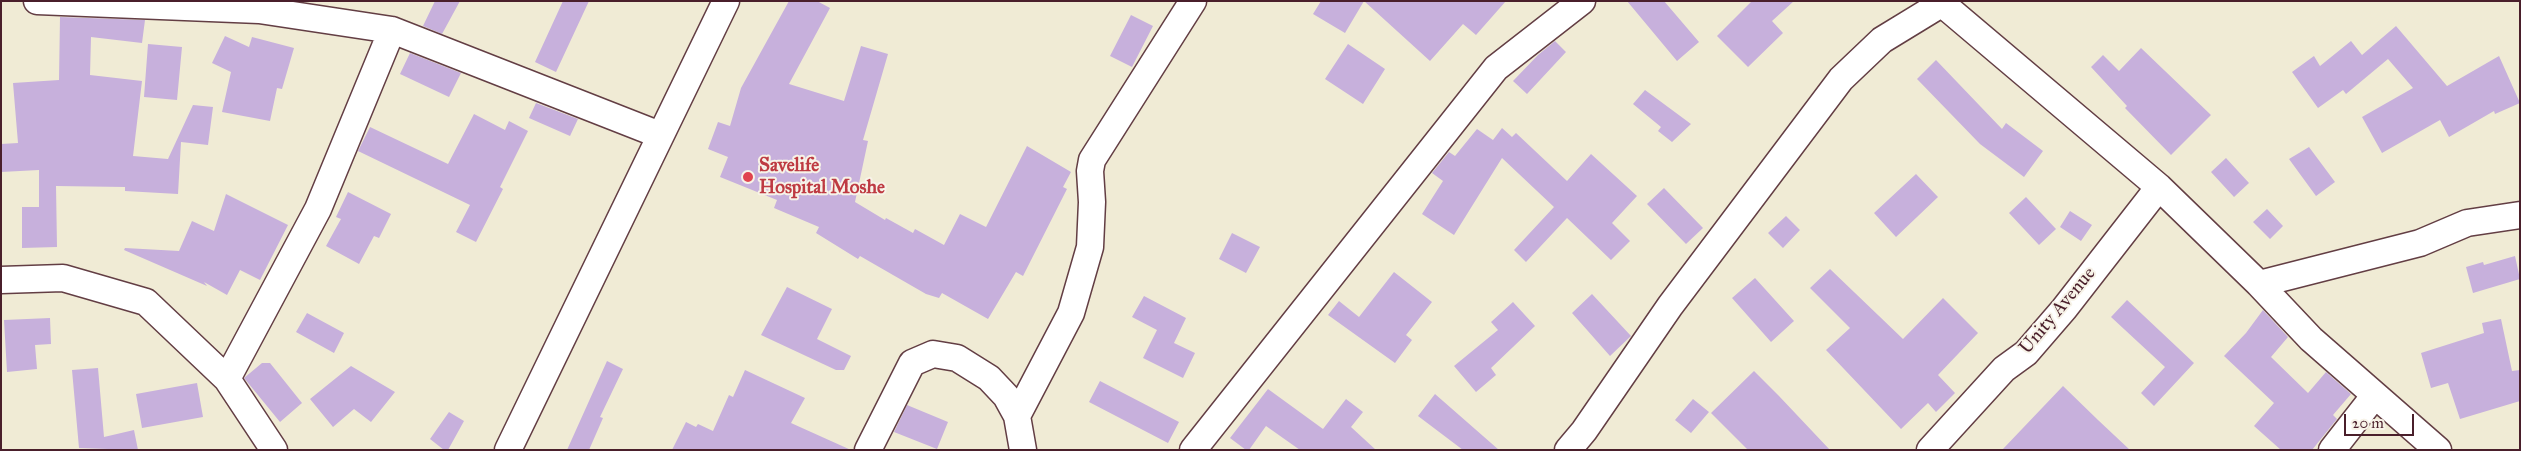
<!DOCTYPE html>
<html>
<head>
<meta charset="utf-8">
<style>
	body { margin:0 }
	#map { position:relative; width:2521px; height:451px; overflow:hidden; background:#f0ebd5; font-family:"IM FELL Great Primer",serif }
	canvas { display:block }
	.frame { position:absolute; inset:0; border:2px solid #4a1f2b; pointer-events:none }
	.scale { position:absolute; left:2344px; top:414px; width:70px; height:22px; box-sizing:border-box; border:2px solid #4a1f2b; border-top:0; padding-left:6px; font-size:15px; line-height:18px; white-space:nowrap; color:#4a1f2b; -webkit-text-stroke:4px #f7f3e8; paint-order:stroke }
</style>
</head>
<body>
<div id="map">
<canvas width="2521" height="451"></canvas>
<div class="frame"></div>
<div class="scale">20 m</div>
</div>
<script>
const context = document.querySelector('canvas').getContext('2d');
context.lineJoin = 'round';
function fillPath(path, color) { context.fillStyle = color; context.fill(path, 'evenodd'); }
function stroke(path, color, width, dash) { context.strokeStyle = color; context.lineWidth = width; context.lineCap = dash ? 'butt' : 'round'; context.setLineDash(dash || []); context.stroke(path); }
function label(font, color, halo, rows, align = 'center') {
  context.font = font + ' "IM FELL Great Primer",serif'; context.lineWidth = 4; context.setLineDash([]); context.textBaseline = 'middle'; context.strokeStyle = halo; context.fillStyle = color; for (const [text, x, y, turn = 0] of rows) {
    context.save(); context.translate(x, y); context.rotate((+turn || 0) * Math.PI / 180); context.textAlign = isNaN(turn) ? turn : align; if (halo) context.strokeText(text, 0, 0); context.fillText(text, 0, 0); context.restore();
  }
}
fillPath(new Path2D(`
	M435 1H460L442 34 423 26Z
	M563 1H589L556 72 535 62Z
	M789 1H817L830 8 789 84 844 101 861 46 888 54 863 140 868 141 855 202 885 220 886 218 913 233 915 229 944 245 960 214 986 227 1027 146 1071 172 1063 187 1067 189 1023 276 1016 272 988 319 942 293 939 298 926 294 860 256 858 259 816 233 819 227 774 208 777 200 720 177 728 157 708 149 718 122 730 126 741 88Z
	M1321 1H1506L1476 35 1463 24 1430 61 1364 1 1345 33 1313 14Z
	M1627 1H1664L1699 42 1677 61Z
	M1752 1H1794L1772 21 1783 33 1748 67 1717 36Z
	M1131 15 1153 26 1132 67 1110 56Z
	M60 17 145 20 142 43 91 37 90 75 142 81 133 156 168 159 193 105 213 107 208 145 181 142 178 194 125 191V187L56 186 57 247 22 248V207H39V170L1 172V144L18 143 13 83 59 80Z
	M2396 26 2447 86 2499 56 2520 103 2495 114 2494 111 2449 137 2440 120 2382 153 2362 117 2413 88 2388 59 2346 94 2343 90 2318 108 2292 72 2314 56 2320 66 2351 41 2362 55Z
	M225 36 249 47 252 37 294 48 282 89 277 88 270 121 222 112 231 72 212 63Z
	M1555 41 1566 52 1527 94 1513 81 1538 55Z
	M148 44 182 47 177 100 144 97Z
	M1348 44 1385 69 1363 104 1325 79Z
	M2141 48 2211 115 2171 155 2125 108 2127 106 2091 67 2103 55 2119 71Z
	M410 53 461 73 449 97 400 74Z
	M1936 60 2002 129 2006 123 2043 151 2024 177 1980 144 1917 79Z
	M1645 90 1691 124 1672 142 1658 131 1661 127 1633 104Z
	M536 103 578 119 570 136 529 118Z
	M474 114 505 130 509 121 528 131 500 187 503 189 476 242 456 232 470 205 358 151 370 127 448 164Z
	M1502 128 1512 137 1516 133 1567 181 1591 154 1637 196 1612 223 1630 241 1611 260 1567 218 1526 262 1514 250 1554 207 1502 158 1454 235 1422 214 1443 181 1432 173 1449 152 1455 156 1477 129 1493 140Z
	M2309 147 2335 182 2316 196 2289 159Z
	M2226 158 2249 183 2234 197 2211 172Z
	M1916 174 1938 197 1896 237 1874 213Z
	M1664 188 1703 228 1686 244 1647 204Z
	M348 192 391 214 379 238 374 236 359 264 326 246 341 219 336 217Z
	M226 194 288 225 260 280 240 270 227 295 204 282 207 286 124 250 125 248 179 251 192 221 214 231Z
	M2026 197 2056 229 2039 245 2009 213Z
	M2267 209 2283 226 2270 239 2253 222Z
	M2070 211 2092 225 2081 241 2060 227Z
	M1786 216 1800 230 1783 248 1768 233Z
	M1232 233 1260 247 1246 273 1219 259Z
	M2515 256 2520 279 2473 293 2466 267 2483 262 2484 265Z
	M1830 269 1903 339 1943 298 1978 333 1938 375 1955 393 1936 412 1928 403 1901 429 1826 350 1850 328 1810 288Z
	M1394 272 1432 302 1406 335 1412 340 1395 363 1328 315 1339 301 1359 317Z
	M1755 278 1794 321 1771 342 1732 298Z
	M787 287 832 309 817 339 851 356 844 370H836L761 335Z
	M1592 294 1631 336 1610 356 1572 313Z
	M1144 296 1186 318 1174 343 1195 353 1183 378 1143 358 1157 330 1132 317Z
	M2127 300 2194 363 2154 406 2141 393 2165 367 2111 317Z
	M1513 302 1535 326 1491 368 1496 375 1476 392 1454 366 1498 330 1491 322Z
	M2263 310 2288 337 2271 357 2308 393 2326 372 2351 394 2333 415 2337 419 2312 450H2281L2254 426 2274 403 2224 356 2246 333Z
	M307 313 344 333 334 353 296 332Z
	M50 318 51 344 35 345 37 369 7 372 4 320Z
	M2501 319 2512 371 2520 370V401L2460 419 2448 383 2431 388 2421 353 2484 333 2482 323Z
	M607 361 623 369 600 417 603 418 589 450H567Z
	M262 363H270L302 403 280 422 244 378Z
	M351 366 395 392 371 422 354 409 333 427 310 399Z
	M98 368 104 437 134 430 138 450 79 448 72 370Z
	M745 370 805 398 791 423 851 450H672L686 422 696 427 698 424 713 431 729 395 733 397Z
	M1754 371 1779 396 1830 450H1748L1711 413Z
	M1100 381 1179 422 1168 443 1089 402Z
	M197 383 203 417 142 428 136 394Z
	M2063 386 2098 420 2130 450H2002Z
	M1268 389 1323 429 1346 399 1363 412 1351 427 1376 450H1300L1266 426 1249 450H1246L1230 438Z
	M1435 394 1499 450H1463L1418 416Z
	M1693 399 1709 412 1691 433 1675 420Z
	M907 405 948 422 937 449 894 432Z
	M449 412 464 421 448 450H444L430 439Z`), '#c7b0dc');
const minor = new Path2D(`
	M37 1 259 10 392 30 660 135
	M1939 1 2159 187 2259 284 2311 339 2438 450
	M1 280 63 278 146 302 227 379 274 450
	M2259 284 2420 243 2467 223 2520 215
	M227 379 318 209 392 30
	M508 450 726 1
	M868 450 912 363 933 354 957 358 989 378 1006 396 1017 416
	M1023 450 1017 416 1071 313 1090 247 1092 202 1090 171 1092 160 1193 1
	M1193 450 1496 68 1582 1
	M1568 450 1584 431 1670 306 1841 79 1882 40 1941 4
	M1930 450 2004 369 2026 353 2064 309 2159 187
	M2332 450 2375 395`);
stroke(minor, '#633e44', 29);
stroke(minor, '#fff', 26);
for (const [x, y, r, color] of [
	[748,177,6,"#e0444e"]
]) { const dot = new Path2D(); dot.arc(x, y, r, 0, 2 * Math.PI); context.fillStyle = color; context.fill(dot); stroke(dot, '#f7f3e8', 2); }
label('bold 19px', '#be3a42', '#f7f3e8', [
	["Savelife",759,166],
	["Hospital Moshe",759,188]
], 'left');
label('19px', '#4a1f2b', '#f7f3e8', [
	["Unity Avenue",2058,311,-50]
]);
</script>
</body>
</html>
